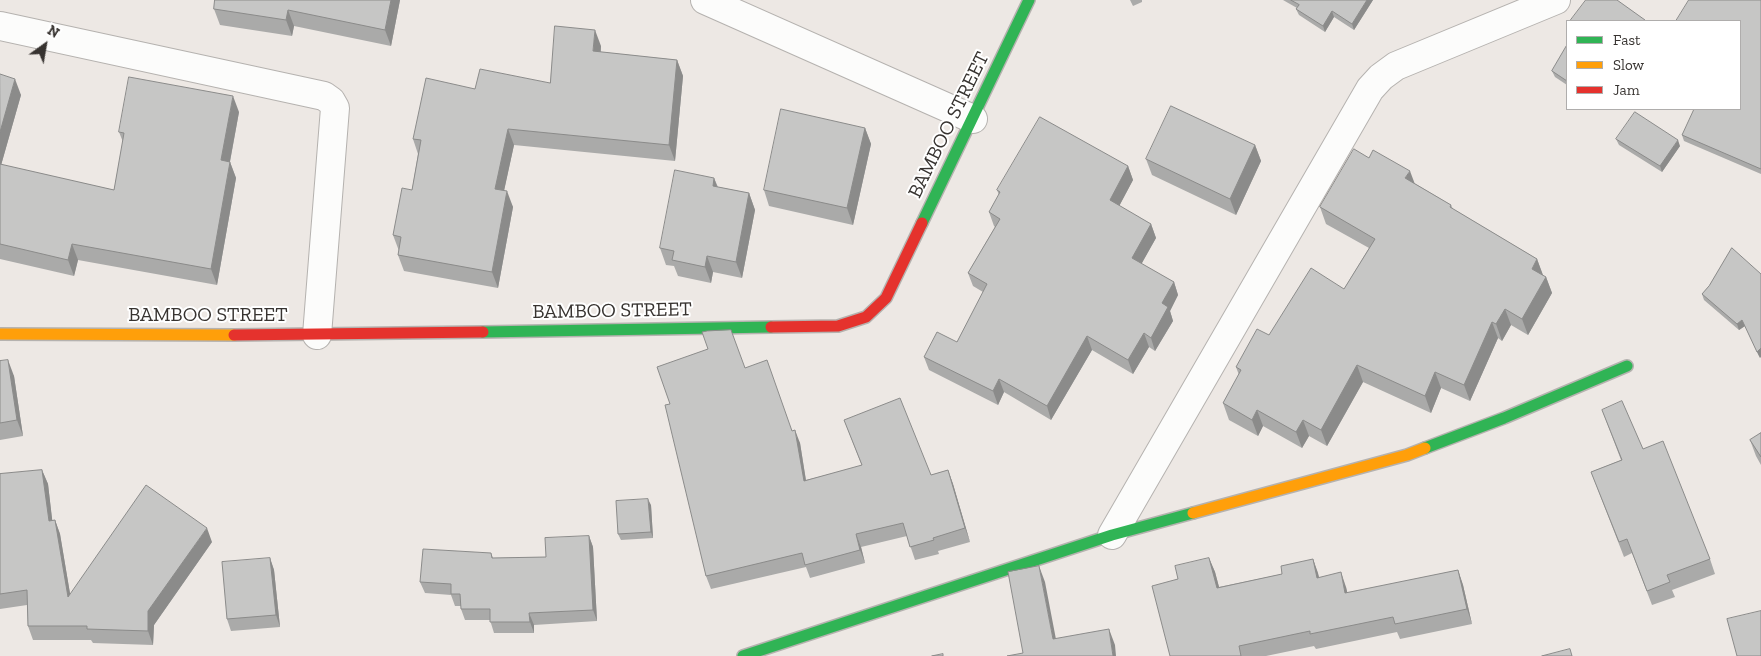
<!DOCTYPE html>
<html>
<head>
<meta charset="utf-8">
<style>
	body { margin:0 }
	#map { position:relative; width:1761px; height:656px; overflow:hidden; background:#ede8e4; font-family:"Zilla Slab",serif }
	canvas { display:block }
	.legend { position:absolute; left:1566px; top:20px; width:175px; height:90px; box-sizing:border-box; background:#fff; border:1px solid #afadac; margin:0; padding:6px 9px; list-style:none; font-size:15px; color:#373330 }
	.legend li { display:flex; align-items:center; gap:10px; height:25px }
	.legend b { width:25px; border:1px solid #afadac }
	.north { position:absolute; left:20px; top:20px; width:50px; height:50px; -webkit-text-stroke:4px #fff; paint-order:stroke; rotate:32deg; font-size:14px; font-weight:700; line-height:20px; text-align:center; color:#373330 }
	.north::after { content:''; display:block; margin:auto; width:18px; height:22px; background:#373330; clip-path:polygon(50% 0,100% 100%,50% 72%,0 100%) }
</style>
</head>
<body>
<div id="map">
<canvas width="1761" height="656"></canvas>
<ul class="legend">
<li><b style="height:6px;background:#30b455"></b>Fast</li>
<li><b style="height:6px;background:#ff9f0a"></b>Slow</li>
<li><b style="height:6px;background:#e5322d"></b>Jam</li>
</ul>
<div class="north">N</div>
</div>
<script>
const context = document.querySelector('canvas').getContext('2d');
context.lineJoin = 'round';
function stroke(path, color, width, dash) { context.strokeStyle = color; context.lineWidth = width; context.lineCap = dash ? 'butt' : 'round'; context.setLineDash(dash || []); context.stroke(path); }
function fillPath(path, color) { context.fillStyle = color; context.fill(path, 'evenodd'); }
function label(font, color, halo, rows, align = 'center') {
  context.font = font + ' "Zilla Slab",serif'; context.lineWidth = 4; context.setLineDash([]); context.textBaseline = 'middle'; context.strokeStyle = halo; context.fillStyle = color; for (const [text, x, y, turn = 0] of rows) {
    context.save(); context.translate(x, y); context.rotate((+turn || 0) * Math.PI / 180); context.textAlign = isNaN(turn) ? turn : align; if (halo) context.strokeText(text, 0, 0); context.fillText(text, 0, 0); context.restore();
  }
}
const street = new Path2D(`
	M705 0 973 119
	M0 26 324 96 331 101 335 108 317 335
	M1112 535 1370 89 1381 77 1396 66 1556 0`);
const fast = new Path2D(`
	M922 223 1029 0
	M483 332 771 327
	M1425 448 1504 418 1627 366
	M743 656 1112 535 1193 513`);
const slow = new Path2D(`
	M0 334 234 335
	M1193 513 1407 455 1425 448`);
const jam = new Path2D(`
	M771 327 838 326 866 317 886 298 922 223
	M234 335 483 332`);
stroke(street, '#b5b2af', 30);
stroke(fast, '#b5b2af', 14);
stroke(slow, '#b5b2af', 14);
stroke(jam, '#b5b2af', 14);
stroke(street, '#fcfcfb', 28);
stroke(fast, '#30b455', 11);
stroke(slow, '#ff9f0a', 11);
stroke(jam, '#e5322d', 11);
fillPath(new Path2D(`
	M215 0H400L391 46 294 26 292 36 220 25 214 9Z
	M1130 0H1142V2L1133 6Z
	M1283 0H1373L1354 30 1334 17 1325 32 1299 15 1296 9 1297 8Z
	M1761 0V174L1684 141 1682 135Z
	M1567 45V85L1555 77 1552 71Z
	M601 46V52L677 60 683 76 675 161 514 145 504 190 513 207 498 288 404 271 398 255 399 251 393 235 412 190 418 154 413 139 550 83Z
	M0 74 21 95 1 165 114 190 123 142 119 132 239 112 230 162 236 178 217 285 78 260 74 276 0 259Z
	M865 128 871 144 853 225 769 206 764 190Z
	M1616 139 1680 146 1662 172 1619 145Z
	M1255 145 1261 161 1236 215 1152 175 1146 159Z
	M1128 166 1133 180 1119 206 1151 224 1156 238 1141 264 1174 282 1178 295 1170 311 1173 321 1155 351 1149 347 1133 374 1092 350 1051 420 1004 392 998 405 929 370 924 357 957 342 983 292 973 286 968 273 995 227 994 226 989 212 999 195 997 190Z
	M714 178 718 187 749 193 755 210 742 278 713 272 711 283 678 276 674 266 666 265 660 248Z
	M1414 183 1451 205 1453 209 1537 259 1543 276 1546 277 1552 293 1528 335 1511 325 1502 341 1498 338 1470 401 1441 388 1431 413 1363 382 1327 446 1309 436 1302 448 1263 426 1258 436 1229 420 1223 403 1239 375 1236 367 1269 335 1344 289 1369 248 1326 224 1320 207Z
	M1732 248 1760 358 1745 326 1739 330 1704 300 1702 294 1709 286Z
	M708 349 745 368 792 431 800 443 806 480 862 466 844 420 931 475 948 470 953 484 970 542 938 551 939 554 915 560 907 536 861 547 865 563 810 578 806 567 711 589 706 576 670 404Z
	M0 361 14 376 23 436 0 440Z
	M1602 410 1643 449 1710 559 1715 574 1672 590 1675 597 1652 605 1632 553 1624 557 1591 472 1621 460Z
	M1761 433V465L1756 456 1750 440Z
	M42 470 48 484 52 520H55L60 534 70 594 212 542 154 625 153 645 93 643 91 640H33L28 626 27 605 0 609V474Z
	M651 505 653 538 621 540 618 534Z
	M589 536 593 547 597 621 534 625V633H494L490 620H465L461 609V606H455L451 595 425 593 420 582 491 553 493 558 546 557Z
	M270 558 274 570 280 627 231 631 227 619Z
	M1209 558 1215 572 1219 587 1282 574 1313 559 1319 577 1346 587 1347 593 1458 570 1463 585 1472 624 1400 639 1397 632 1316 649 1314 646 1266 656H1170L1178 579Z`), '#aaaaa9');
fillPath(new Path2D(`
	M391 0H400L391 46 385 30Z
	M1367 0H1373L1354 30 1352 24Z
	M288 10 294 26 292 36 286 20Z
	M1332 11 1334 17 1325 32 1323 26Z
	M595 30 601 46 599 67 593 51Z
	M677 60 683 76 675 161 669 145Z
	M15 79 21 95 0 169V132Z
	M233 96 239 112 227 177 221 160Z
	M865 128 871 144 853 225 847 208Z
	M508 129 514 145 501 205 495 189Z
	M1678 140 1680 146 1662 172 1660 166Z
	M1255 145 1261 161 1236 215 1230 199Z
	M230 162 236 178 217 285 211 269Z
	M1128 166 1133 180 1115 214 1110 200Z
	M1410 171 1416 187 1405 178Z
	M714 178 720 194 713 186Z
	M507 191 513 207 498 288 492 272Z
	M749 193 755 210 742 278 736 262Z
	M1151 224 1156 238 1137 272 1132 258Z
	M72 244 78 260 74 276 68 260Z
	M707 256 713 272 711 283 705 267Z
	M1537 259 1543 275 1538 285 1532 269Z
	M1546 277 1552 293 1528 335 1522 319Z
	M1174 282 1178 295 1170 311 1173 321 1155 351 1151 338 1162 303Z
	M1505 309 1511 325 1502 341 1496 324Z
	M1742 320 1745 326 1739 330 1737 324Z
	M1492 322 1498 338 1470 401 1464 385Z
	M1144 333 1149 347 1133 374 1128 360Z
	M1087 336 1092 350 1051 420 1047 406Z
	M1761 348V357L1760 358 1757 352Z
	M8 360 14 376 23 436 17 420Z
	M1357 365 1363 382 1327 446 1321 430Z
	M1435 372 1441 388 1431 413 1425 396Z
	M999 379 1004 392 998 405 993 391Z
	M1257 410 1263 426 1258 436 1252 420Z
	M1303 420 1309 436 1302 448 1296 432Z
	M795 430 800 443 808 494 804 481Z
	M42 470 48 484 54 535 49 521Z
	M948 470 953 484 970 542 965 528Z
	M648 499 651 505 653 538 651 532Z
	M55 520 60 534 73 611 68 597Z
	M207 528 212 542 154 625 153 645 148 631V611Z
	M856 534 861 547 865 563 860 550Z
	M589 536 593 547 597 621 593 610Z
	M270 558 274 570 280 627 276 615Z
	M1209 558 1215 572 1223 602 1217 588Z
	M1313 559 1318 573 1322 592 1317 578Z
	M1039 566 1045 582 1059 655 1053 639Z
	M1458 570 1463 585 1472 624 1467 609Z
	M1341 572 1346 587 1351 608 1345 593Z
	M529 613 534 625V633L530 622Z
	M1109 629 1115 645 1116 656H1113Z`), '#8b8b8a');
const building = new Path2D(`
	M215 0H391L385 30 288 10 286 20 214 9Z
	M1291 0H1367L1352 24 1332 11 1323 26 1296 9 1299 5Z
	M1586 0H1617L1645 20 1644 21H1570Z
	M1689 0H1761V169L1682 135 1694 109H1740V21H1676Z
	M555 26 595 30 593 51 677 60 669 145 508 129 495 189 507 191 492 272 398 255 401 237 393 235 402 188 412 190 421 140 413 139 426 78 475 89 480 69 550 83Z
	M1567 45V81L1552 71Z
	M0 74 15 79 0 132Z
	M129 77 233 96 221 160 230 162 211 269 72 244 68 260 0 244V164L114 190 124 133 119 132Z
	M1171 106 1255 145 1230 199 1146 159Z
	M781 109 865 128 847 208 764 190Z
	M1635 112 1678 140 1660 166 1616 139Z
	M1040 117 1128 166 1110 200 1151 224 1132 258 1174 282 1162 303 1168 307 1151 338 1144 333 1128 360 1087 336 1047 406 999 379 993 391 924 357 937 332 957 342 987 284 968 273 1000 219 989 212 1000 192 997 190Z
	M1354 149 1369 158 1373 150 1410 171 1405 178 1451 205 1450 207 1537 259 1532 269 1546 277 1522 319 1505 309 1496 324 1492 322 1464 385 1435 372 1425 396 1357 365 1321 430 1303 420 1296 432 1257 410 1252 420 1223 403 1241 370 1236 367 1257 329 1269 335 1311 268 1344 289 1375 239 1320 207Z
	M675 170 714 178 713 186 749 193 736 262 707 256 705 267 672 260 674 251 660 248Z
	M1732 248 1761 274V348L1757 352 1742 320 1737 324 1702 294 1709 286Z
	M731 330 745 368 767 360 792 431 795 430 804 481 862 465 844 420 900 398 931 475 948 470 965 528 933 538 934 540 910 547 903 523 856 534 860 550 805 565 802 553 706 576 665 405 670 404 657 367 708 349 702 332 707 331Z
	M8 360 17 420 0 423V361Z
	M1622 401 1643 449 1663 441 1710 559 1667 575 1670 582 1647 591 1627 539 1619 542 1591 472 1622 460 1602 410Z
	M1761 433V457L1750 440Z
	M42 470 49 521 55 520 68 597 146 485 207 528 148 611V631L87 629V626H28L27 590 0 594V474Z
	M648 499 651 532 618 534 616 501Z
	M589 536 593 610 529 613 530 622H490V609H461L460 594H451V584L420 582 423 549 491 553 492 558 546 557 545 538Z
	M270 558 276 615 227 619 222 562Z
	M1209 558 1217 588 1282 574 1281 566 1313 559 1317 578 1341 572 1345 593 1458 570 1467 609 1395 624 1393 617 1310 634V631L1239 646 1241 656H1170L1152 586 1178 579 1175 566Z
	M1039 566 1053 639 1109 629 1113 656H1007L1023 653 1008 572Z
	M1761 611V656H1737L1727 619Z
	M1570 649 1572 656H1542Z
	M943 654V656H932Z`);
fillPath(building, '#c6c6c5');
stroke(building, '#8b8b8a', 1);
label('20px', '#373330', '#fff', [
	["BAMBOO STREET",949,125,-64],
	["BAMBOO STREET",612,311,-1],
	["BAMBOO STREET",208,315]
]);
</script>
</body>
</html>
